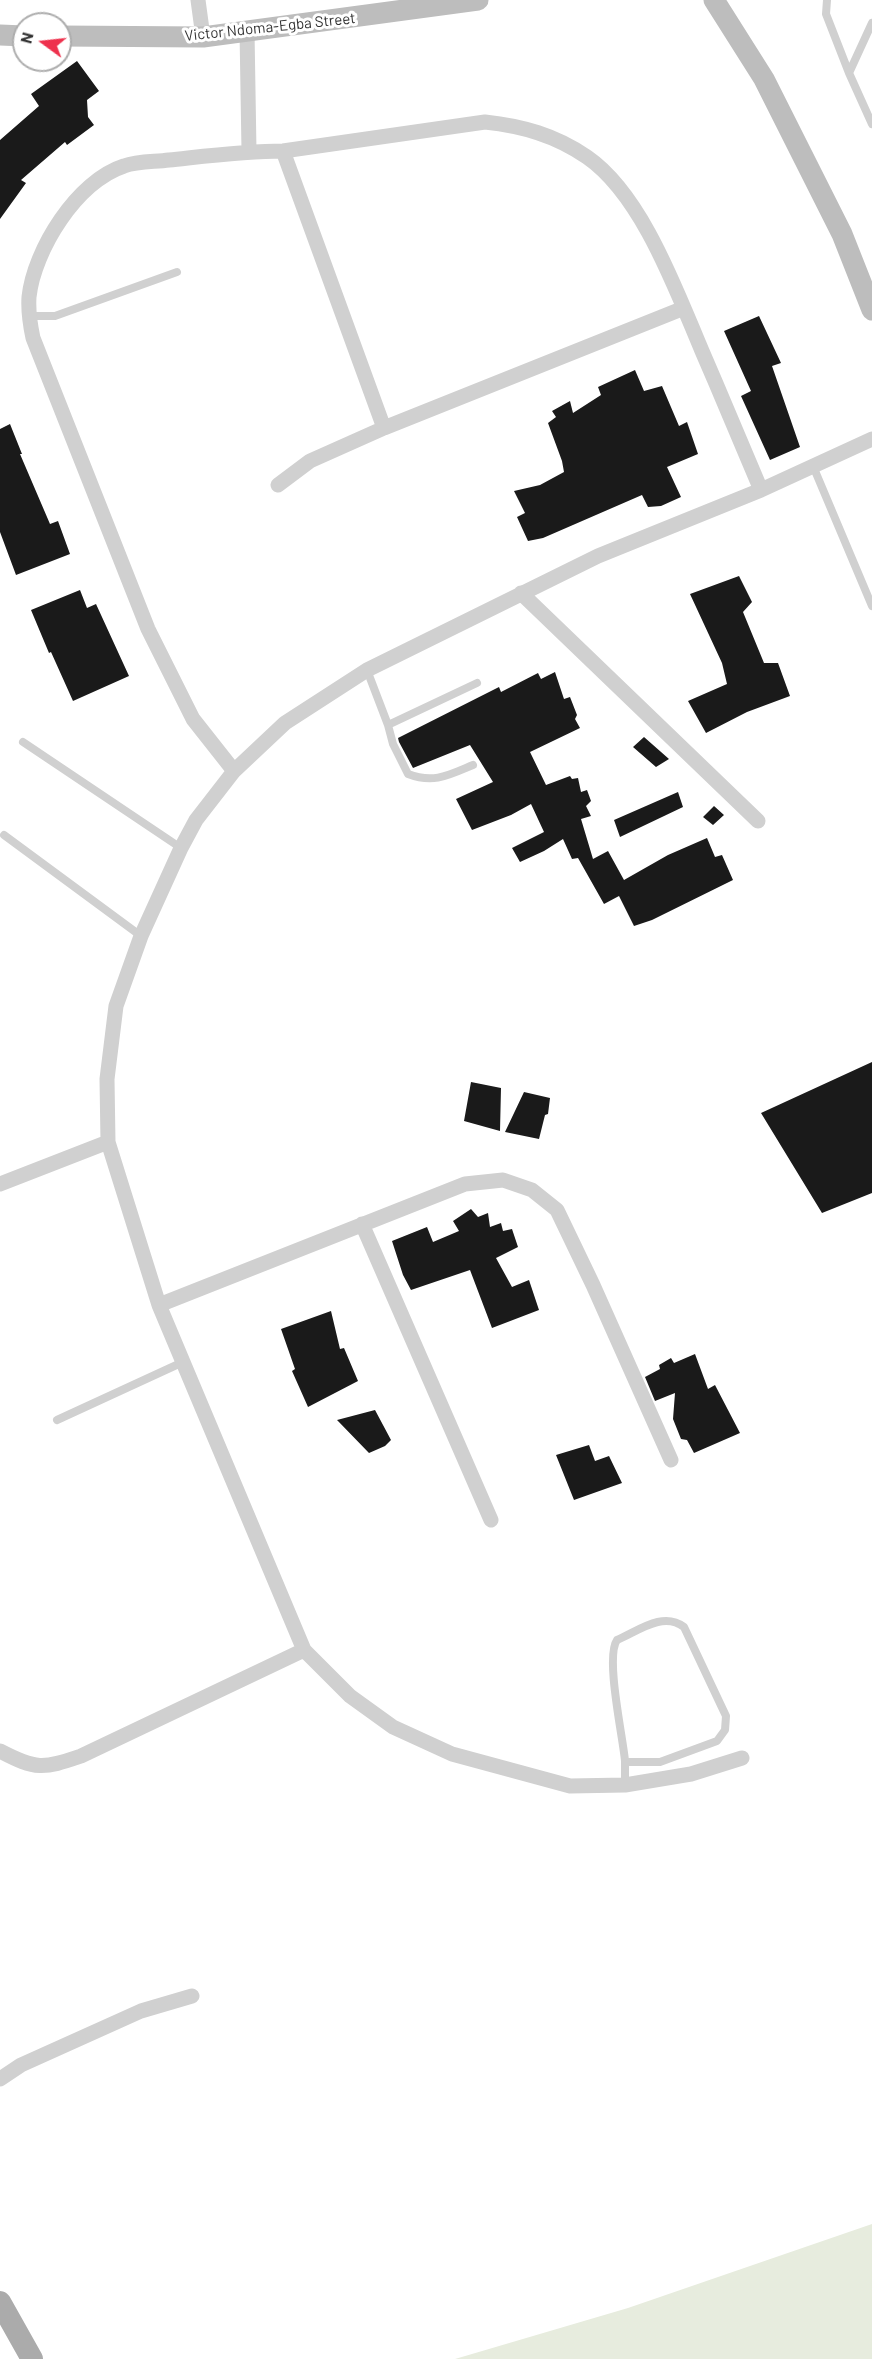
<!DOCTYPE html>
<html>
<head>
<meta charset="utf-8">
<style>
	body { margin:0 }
	#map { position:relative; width:872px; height:2359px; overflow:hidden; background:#fff; font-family:Barlow,sans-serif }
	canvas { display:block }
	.north { position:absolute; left:12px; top:12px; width:60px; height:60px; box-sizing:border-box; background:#fff; border:2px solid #adadad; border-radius:50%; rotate:285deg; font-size:16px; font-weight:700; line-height:24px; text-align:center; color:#333 }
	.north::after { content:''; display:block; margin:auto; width:21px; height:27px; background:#ee314d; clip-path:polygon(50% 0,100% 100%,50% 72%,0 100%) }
</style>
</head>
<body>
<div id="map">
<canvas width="872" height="2359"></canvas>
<div class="north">N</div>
</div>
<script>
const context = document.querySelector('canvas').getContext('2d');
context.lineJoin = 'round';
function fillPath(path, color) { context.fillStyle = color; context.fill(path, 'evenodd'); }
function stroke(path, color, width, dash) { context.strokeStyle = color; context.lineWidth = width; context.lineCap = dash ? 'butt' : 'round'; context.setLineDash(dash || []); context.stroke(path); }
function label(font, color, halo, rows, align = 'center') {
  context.font = font + ' Barlow,sans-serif'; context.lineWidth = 6; context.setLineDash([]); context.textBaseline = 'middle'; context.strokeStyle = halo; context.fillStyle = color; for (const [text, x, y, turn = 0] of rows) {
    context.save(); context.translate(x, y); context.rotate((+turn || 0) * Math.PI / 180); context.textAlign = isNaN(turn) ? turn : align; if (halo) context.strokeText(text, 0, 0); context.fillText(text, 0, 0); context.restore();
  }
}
fillPath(new Path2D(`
	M872 2224V2359H455L628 2308Z`), '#e7ecde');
fillPath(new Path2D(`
	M77 61 99 91 87 100 88 117 94 125 67 145 65 142 21 180 26 183 0 219V140L39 106 31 94Z
	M759 316 781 363 772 366 800 447 770 460 741 396 751 391 724 331Z
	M635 370 644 391 662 386 679 426 687 422 698 454 667 467 681 497 661 506 648 507 642 495 543 538 528 541 517 517 525 513 514 491 540 485 564 472 562 461 548 423 556 417 552 411 570 401 573 413 601 395 598 387Z
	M10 424 22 454H20L50 524 58 521 70 554 16 575 0 532V429Z
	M739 576 752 602 743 612 764 663H778L790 696 747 712 706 733 688 701 727 684 722 663 690 594Z
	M80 590 87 608 96 604 129 676 73 701 51 652 49 653 31 610Z
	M555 672 564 699 570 697 577 715 575 719 580 728 530 752 546 785 570 776 572 779 578 778 581 792 587 790 591 801 586 806 591 816 581 819 593 859 608 851 624 880 668 855 707 838 715 857 722 855 733 880 652 920 634 926 619 896 604 904 578 858 572 859 563 839 544 851 520 862 512 848 544 832 531 804 511 815 472 830 456 799 493 782 470 745 413 768 399 742 398 738 499 687 501 692 538 673 541 679Z
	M644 737 669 759 656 767 633 747Z
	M678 792 683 807 620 837 614 820Z
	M714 806 724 815 713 825 703 817Z
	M872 1062V1193L822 1213 761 1113Z
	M471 1082 501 1088 500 1131 464 1121Z
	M524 1092 550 1098 548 1114 545 1115 539 1139 505 1132Z
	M471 1209 478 1217 488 1213 490 1227 501 1223 503 1231 512 1229 518 1247 496 1258 512 1287 529 1280 539 1310 492 1328 470 1270 411 1290 403 1275 392 1241 427 1227 433 1242 459 1231 453 1221Z
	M331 1311 340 1349 344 1348 358 1381 308 1407 292 1371 295 1369 281 1329Z
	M695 1354 708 1389 715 1385 740 1433 694 1453 687 1440 681 1439 673 1419 675 1393 655 1401 645 1377 660 1369 659 1365 671 1358 674 1363Z
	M375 1410 391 1440 385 1446 369 1453 337 1420Z
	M589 1445 595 1461 609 1456 622 1483 574 1500 556 1455Z`), '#1a1a1a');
stroke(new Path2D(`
	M827 0 826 14 849 73
	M872 23 849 73 872 124
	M28 316H55L177 272
	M813 466 872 606
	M367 670 388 725 393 744 408 774C434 784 449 775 473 765
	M388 725 477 683
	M23 742 181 848
	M4 835 141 936
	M57 1420 183 1362
	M625 1785C625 1777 625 1769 625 1761 623 1737 605 1657 617 1640 638 1631 663 1611 684 1627L726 1716 725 1730 717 1741 660 1762H625`), '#d0d0d0', 8);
stroke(new Path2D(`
	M198 0 203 37
	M247 31 249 151
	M283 151 384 428
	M278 485 310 461 384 428 684 308
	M521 593 758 821
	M234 771 193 719 148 629 33 338C30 324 28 312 29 297 34 250 77 181 124 166 138 161 155 162 169 160 207 156 245 151 283 151L485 122C522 126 555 135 587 157 642 195 676 290 702 351 722 397 741 443 761 490
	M0 1184 108 1142
	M362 1224 491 1520
	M159 1305 465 1184 503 1180 532 1190 557 1210 593 1285 671 1460
	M0 1751C36 1770 43 1769 81 1756L304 1650
	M742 1758 691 1774 625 1785 570 1786 452 1754 393 1727 350 1696 304 1650 159 1305 108 1142 107 1079 116 1006 141 936 181 848 196 820 234 771 285 723 367 670 598 556 761 490 872 439
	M0 2079 21 2065 141 2011 192 1996`), '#d0d0d0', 15);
stroke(new Path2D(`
	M714 0 764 79 842 234 872 310
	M0 35 24 36
	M60 36 203 37 478 0`), '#bdbdbd', 21);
stroke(new Path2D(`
	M0 2302 32 2359`), '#ababab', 22);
label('15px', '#333', '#fff', [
	["Victor Ndoma-Egba Street",270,27,-6]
]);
</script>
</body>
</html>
